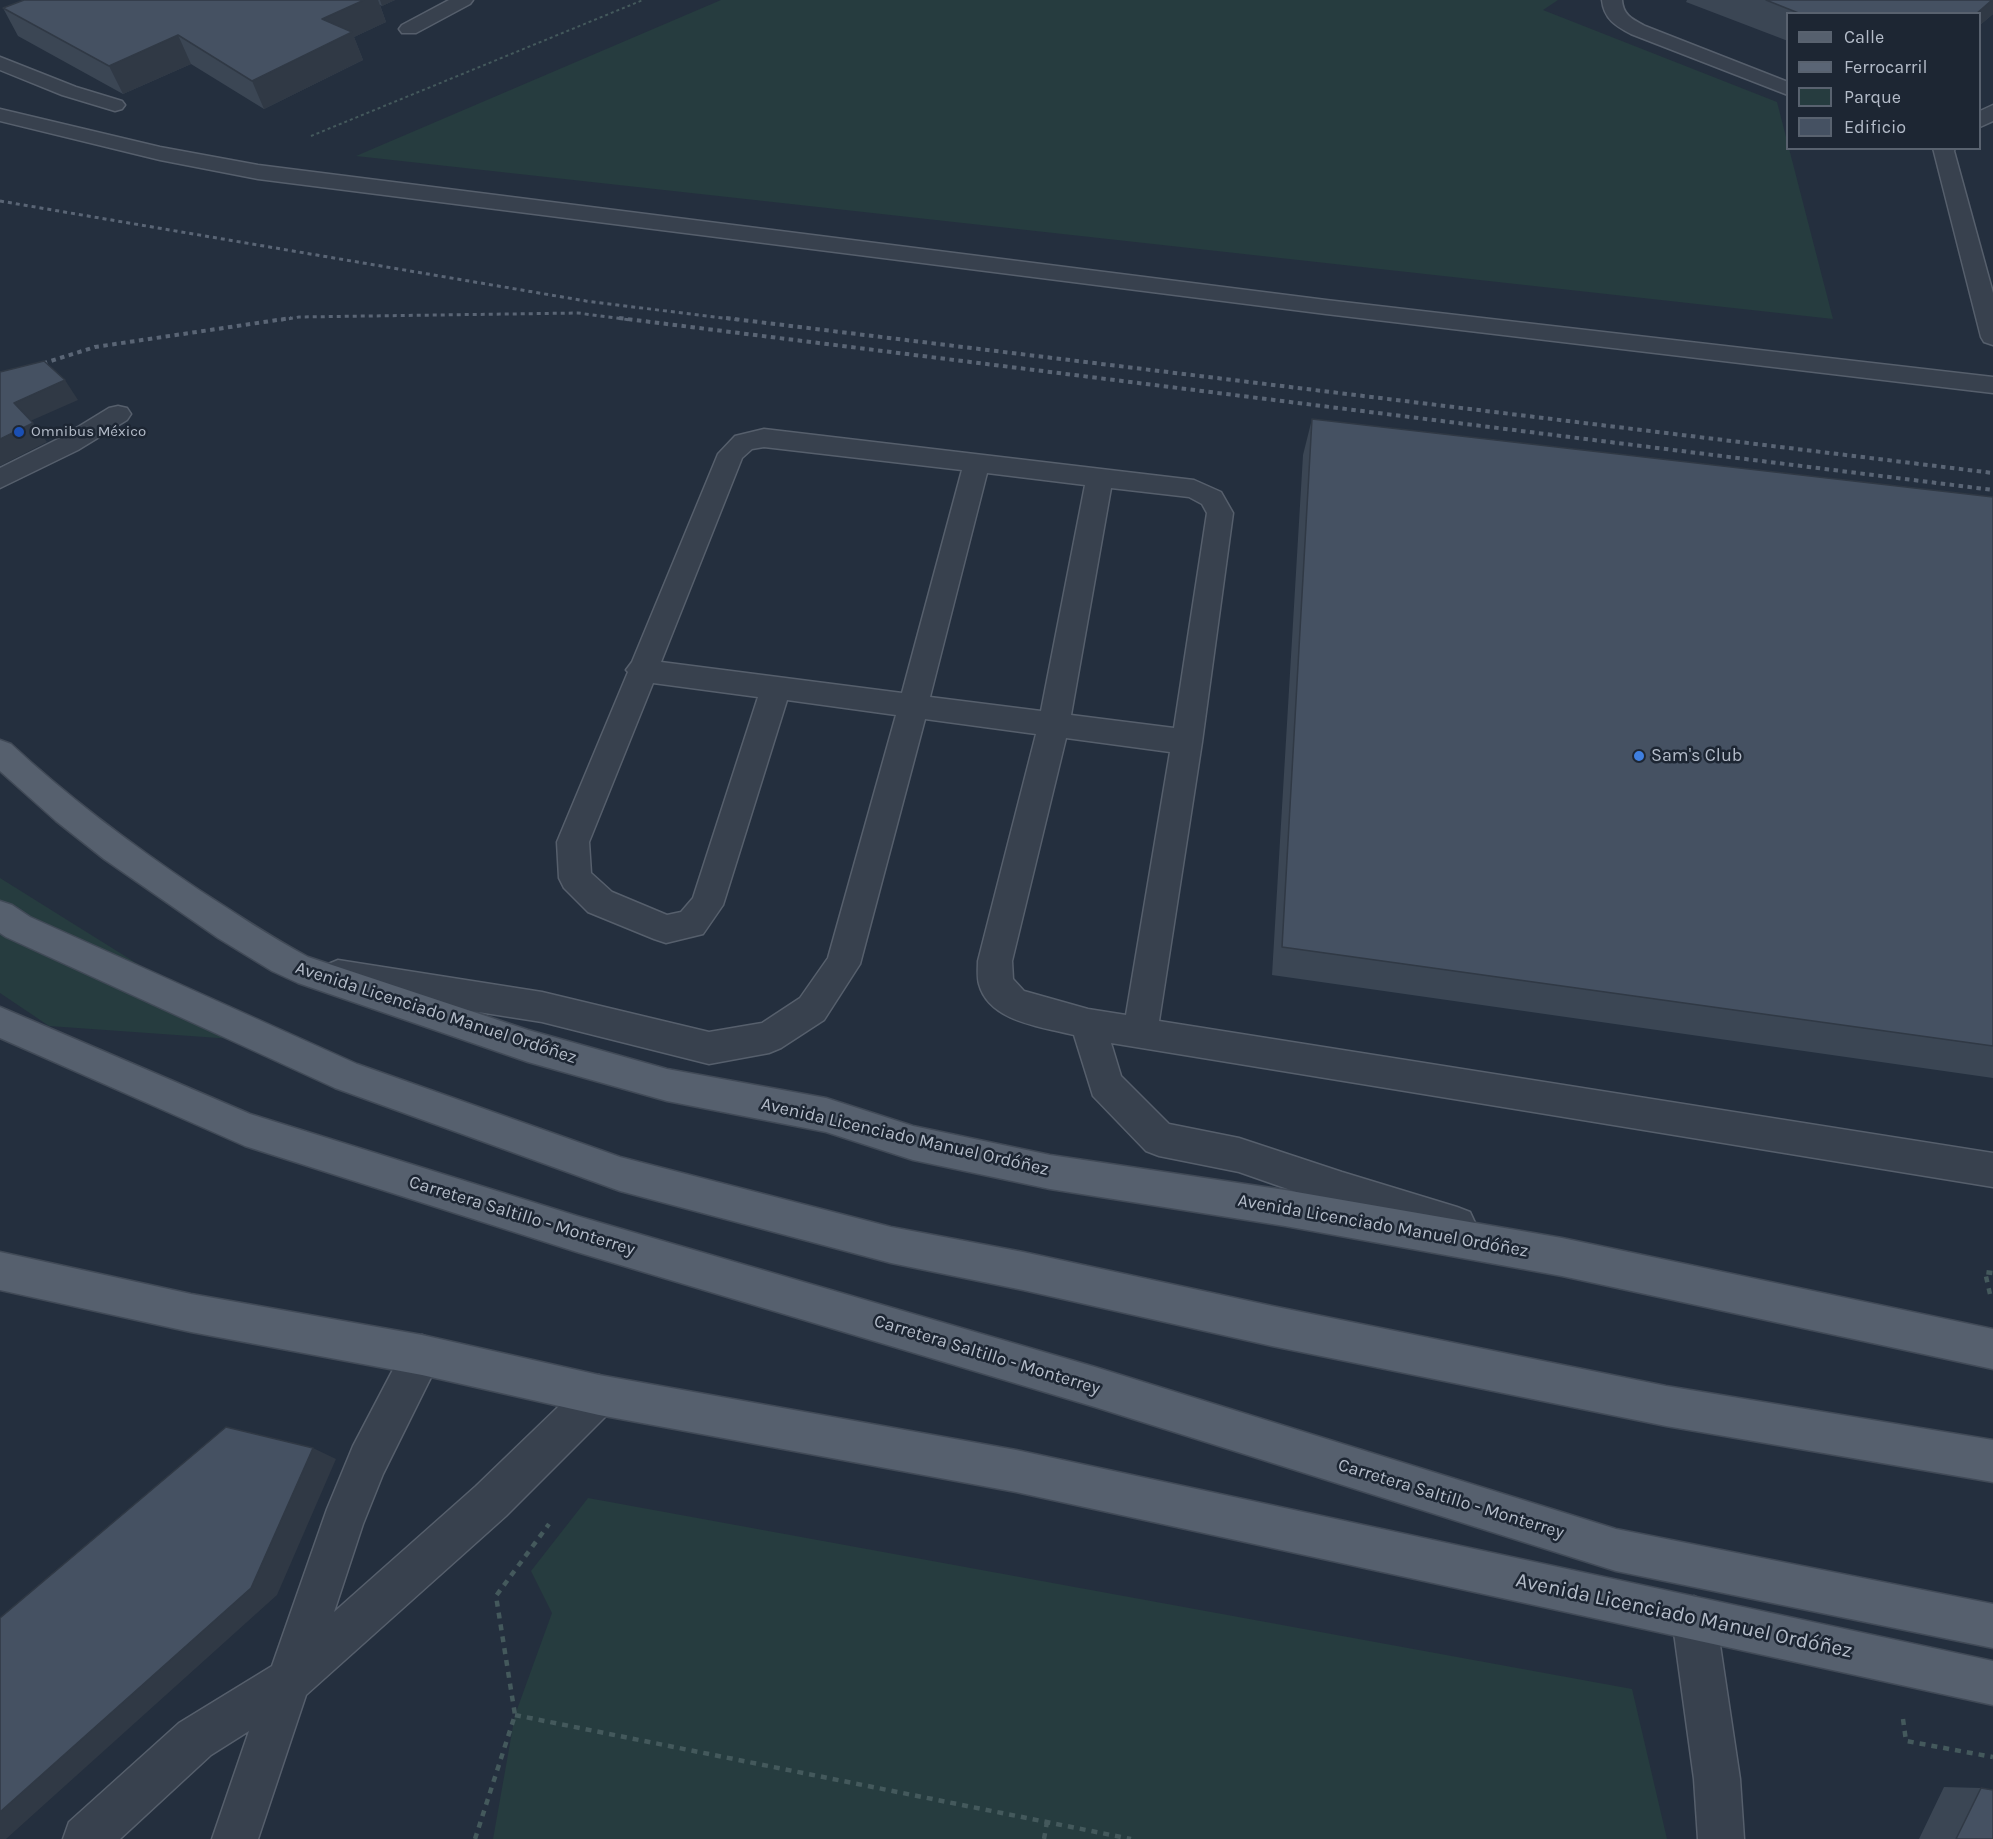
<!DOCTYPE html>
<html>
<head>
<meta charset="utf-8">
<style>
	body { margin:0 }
	#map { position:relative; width:1993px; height:1839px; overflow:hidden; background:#242f3e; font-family:Karla,sans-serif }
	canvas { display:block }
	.legend { position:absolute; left:1786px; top:12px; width:195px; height:138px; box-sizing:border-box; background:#1d2633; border:2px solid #59626f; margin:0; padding:8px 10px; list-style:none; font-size:18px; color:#b4bcc9 }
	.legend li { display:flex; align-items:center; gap:12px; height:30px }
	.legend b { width:30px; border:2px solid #59626f }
</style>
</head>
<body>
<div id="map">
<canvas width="1993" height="1839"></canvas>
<ul class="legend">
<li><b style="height:8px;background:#56606e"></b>Calle</li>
<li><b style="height:8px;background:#5a6575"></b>Ferrocarril</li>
<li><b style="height:16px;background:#263c3f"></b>Parque</li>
<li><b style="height:16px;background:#455162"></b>Edificio</li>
</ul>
</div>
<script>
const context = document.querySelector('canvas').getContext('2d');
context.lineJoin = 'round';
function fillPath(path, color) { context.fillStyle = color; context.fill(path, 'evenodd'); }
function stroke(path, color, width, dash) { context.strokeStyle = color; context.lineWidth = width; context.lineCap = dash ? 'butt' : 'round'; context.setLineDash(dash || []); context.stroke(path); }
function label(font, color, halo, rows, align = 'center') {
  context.font = font + ' Karla,sans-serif'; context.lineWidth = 5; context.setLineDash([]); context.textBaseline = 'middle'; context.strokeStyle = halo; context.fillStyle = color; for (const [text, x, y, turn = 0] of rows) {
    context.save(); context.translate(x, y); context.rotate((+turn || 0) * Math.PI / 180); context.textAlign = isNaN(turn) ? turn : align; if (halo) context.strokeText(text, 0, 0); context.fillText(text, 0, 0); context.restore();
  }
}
fillPath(new Path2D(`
	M721 0H1558L1543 10 1777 102 1833 319 356 156Z
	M0 878 261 1041 49 1026 0 993Z
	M588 1498 1632 1689 1667 1839H493L515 1715 552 1613 531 1571Z`), '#263c3f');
const minor = new Path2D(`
	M449 0H473L470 4 416 33H402L399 29 402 25Z
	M1602 0H1622C1623 15 1632 19 1645 26L1788 82V95L1631 34C1616 26 1604 19 1602 0Z
	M0 57 76 87 122 101 125 105 122 109 115 111 62 95 0 70Z
	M1993 105V121L1980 127V111Z
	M0 109 160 147 258 165 1326 300 1993 377V393L1326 314 258 179 160 160 0 121Z
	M1933 148H1955L1954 151 1993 293V345L1984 342 1981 337Z
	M118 406 127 408 131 414 127 420 78 450 0 488V468L60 438 109 408Z
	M764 429 1194 480 1221 492 1233 513 1202 742 1159 1021 1993 1153V1187L1111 1043 1121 1076 1169 1124 1239 1138 1342 1172 1457 1207 1470 1212 1476 1225 1470 1238 1457 1243 1342 1208 1239 1172 1159 1156 1146 1151 1093 1096 1074 1035C1043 1027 989 1022 979 984 977 977 978 968 978 961L1036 734 925 719 860 964 824 1020 781 1048 769 1053 709 1064 542 1022 338 990 326 985 321 975 326 965 338 960 542 992 709 1032 762 1023 800 998 828 958 896 715 787 700 723 905 703 934 666 943 654 939 588 912 564 888 559 878 557 842 628 672 626 670 632 662 718 454 735 436ZM764 447 962 470 902 693 661 662 742 458 752 449ZM987 473 1085 485 1041 711 930 697ZM1111 488 1189 497 1202 504 1207 513 1174 728 1071 715ZM653 683 758 697 693 898 681 912 667 915 612 892 591 873 589 842ZM1066 738 1170 752 1126 1015 1088 1009 1024 991 1013 979 1012 961Z
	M422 1335 436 1341 442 1355 383 1474 363 1524 334 1612 476 1486 585 1381 599 1375 613 1381 619 1395 613 1409 506 1516 306 1695 258 1839H212L249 1731 211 1755 120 1839H63L69 1822 179 1723 272 1666 327 1509 353 1446 408 1341Z
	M1694 1596 1709 1603 1716 1618 1740 1779 1744 1839H1698L1694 1779 1672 1618 1679 1603Z`);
const major = new Path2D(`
	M0 740 11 744C69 798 132 845 199 890 235 913 270 937 308 957L528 1030 667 1069 826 1098 913 1126 1050 1155 1285 1190 1562 1238 1993 1329V1369L1562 1276 1285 1226 1050 1189 913 1160 826 1132 667 1101 528 1062 298 983 272 971 218 938 104 859 56 821 0 771Z
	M0 901 12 905 30 917 357 1064 620 1157 891 1227 1023 1252 1272 1306 1666 1386 1993 1440V1482L1666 1426 1272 1346 1023 1290 891 1263 620 1191 335 1088 6 937 0 933Z
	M0 1007 250 1114 577 1216 1095 1367 1616 1529 1993 1604V1648L1616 1571 1095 1407 577 1252 245 1146 0 1038Z
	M0 1252 191 1294 422 1335 599 1375 1016 1450 1993 1661V1705L1016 1492 599 1415 422 1375 191 1332 0 1290Z`);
stroke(minor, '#565f6c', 3);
stroke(major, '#414a57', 3);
stroke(new Path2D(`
	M311 136 643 0`), '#44595c', 2, [3, 3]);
stroke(new Path2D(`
	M1990 1294 1985 1272 1993 1273
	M515 1715 1131 1839
	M1903 1719 1906 1741 1993 1757
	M475 1839 515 1715 496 1596 549 1524
	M1044 1839 1047 1822`), '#44595c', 4.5, [6, 6]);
fillPath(minor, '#38414e');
fillPath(major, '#56606e');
stroke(new Path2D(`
	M0 201 586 301 738 320
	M281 320 299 317 578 313 631 320`), '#5a6575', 3, [4, 4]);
stroke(new Path2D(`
	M619 318 1993 490
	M726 318 1993 473
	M0 377 95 347 291 318`), '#5a6575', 4, [4.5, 4.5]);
fillPath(new Path2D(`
	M24 0H395L382 6 380 5 386 22 354 37 363 60 264 109 191 64 123 94 18 36 3 8Z
	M1687 0H1993V14L1980 25V14H1788V41L1686 2Z
	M1312 419 1993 497V1078L1272 975 1303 455Z
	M1944 1787 1981 1788 1993 1839H1919Z`), '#3b4654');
fillPath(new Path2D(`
	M364 0H378L386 22 354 37 363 60 264 109 252 81 322 19Z
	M380 0H395L382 6Z
	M1992 0H1993V14L1980 25V14H1976Z
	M178 35 191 64 123 94 109 66Z
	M65 380 78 400 28 422 14 403Z
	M33 423 47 442 0 466V439Z
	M313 1448 336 1459 277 1595 6 1839H0V1812Z`), '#303945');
const building = new Path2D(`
	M24 0H364L322 19 352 32 252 81 178 35 109 66 3 8Z
	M1766 0H1992L1976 14H1801Z
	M44 361 65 380 14 403 33 423 0 439V372Z
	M1312 419 1993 497V1046L1282 947Z
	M226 1427 313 1448 251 1588 0 1812V1618Z
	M1981 1788 1993 1790V1839H1956Z`);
fillPath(building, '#455162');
stroke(building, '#303945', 1.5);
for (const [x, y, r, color] of [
	[19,432,6,"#1a4fb4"],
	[1639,756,6,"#3f7fe0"]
]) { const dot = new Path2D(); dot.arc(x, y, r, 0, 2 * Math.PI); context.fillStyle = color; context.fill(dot); stroke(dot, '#1d2633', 2); }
label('15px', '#b4bcc9', '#1d2633', [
	["Omnibus México",31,432]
], 'left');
label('18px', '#b4bcc9', '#1d2633', [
	["Sam's Club",1651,756]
], 'left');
label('18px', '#b4bcc9', '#1d2633', [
	["Avenida Licenciado Manuel Ordóñez",436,1013,18],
	["Avenida Licenciado Manuel Ordóñez",905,1137,13],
	["Carretera Saltillo - Monterrey",522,1216,17],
	["Avenida Licenciado Manuel Ordóñez",1383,1226,10],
	["Carretera Saltillo - Monterrey",987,1355,17],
	["Carretera Saltillo - Monterrey",1451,1499,17]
]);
label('21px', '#b4bcc9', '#1d2633', [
	["Avenida Licenciado Manuel Ordóñez",1684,1616,12]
]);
</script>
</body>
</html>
